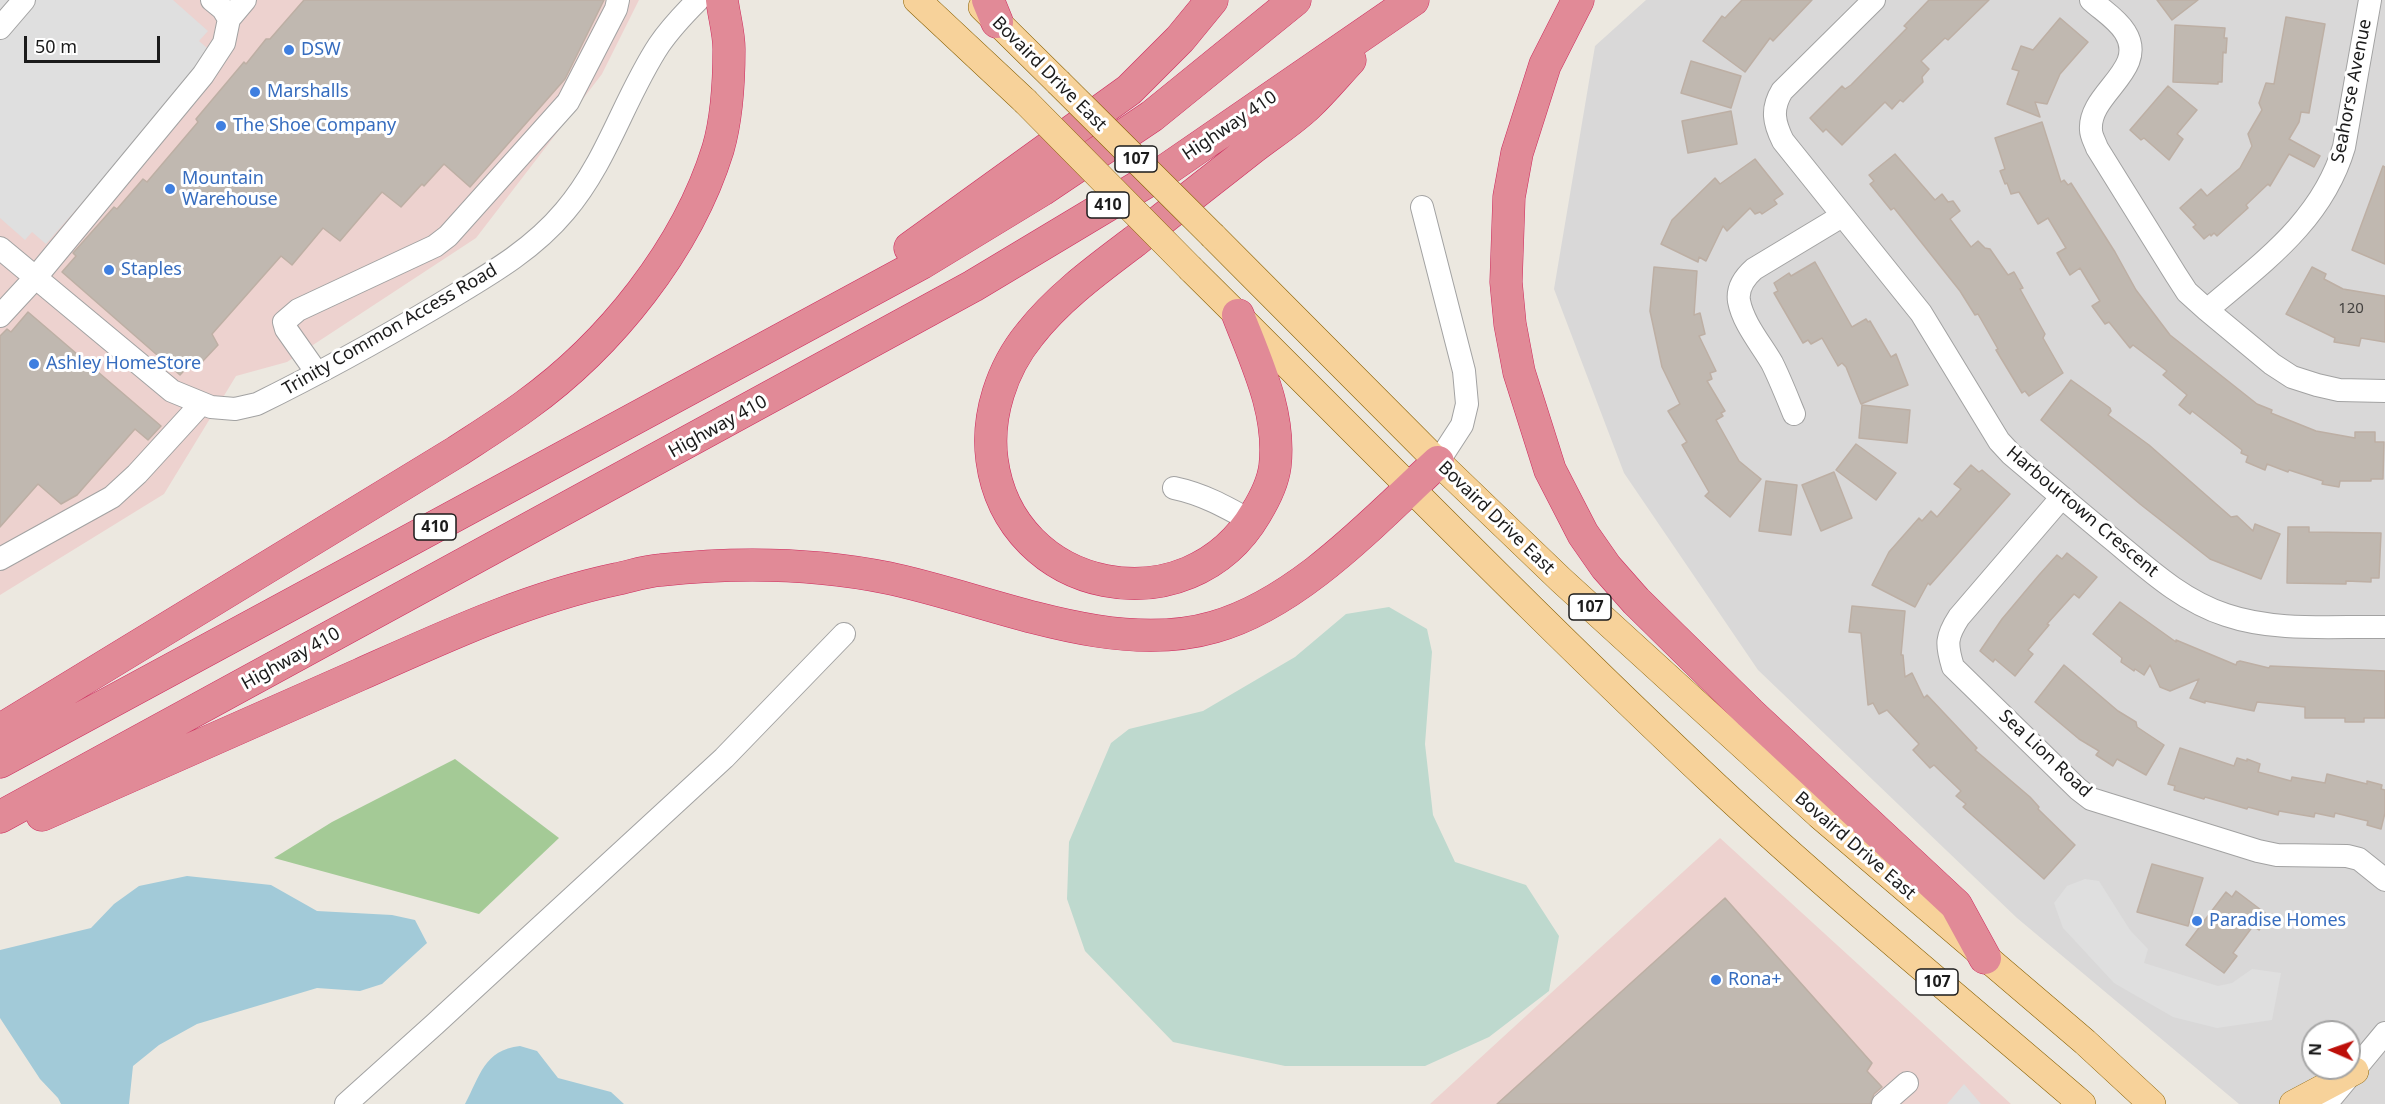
<!DOCTYPE html>
<html>
<head>
<meta charset="utf-8">
<style>
	body { margin:0 }
	#map { position:relative; width:2385px; height:1104px; overflow:hidden; background:#ece8e0; font-family:"Noto Sans",sans-serif }
	canvas { display:block }
	.north { position:absolute; left:2301px; top:1020px; width:60px; height:60px; box-sizing:border-box; background:#fff; border:2px solid #a4a4a4; border-radius:50%; rotate:272deg; font-size:16px; font-weight:700; line-height:24px; text-align:center; color:#1b1b1b }
	.north::after { content:''; display:block; margin:auto; width:21px; height:27px; background:#bd0f09; clip-path:polygon(50% 0,100% 100%,50% 72%,0 100%) }
	.scale { position:absolute; left:24px; top:36px; width:136px; height:27px; box-sizing:border-box; border:3px solid #1b1b1b; border-top:0; padding-left:8px; font-size:18px; line-height:21px; white-space:nowrap; color:#1b1b1b; -webkit-text-stroke:4px #fff; paint-order:stroke }
</style>
</head>
<body>
<div id="map">
<canvas width="2385" height="1104"></canvas>
<div class="north">N</div>
<div class="scale">50 m</div>
</div>
<script>
const context = document.querySelector('canvas').getContext('2d');
context.lineJoin = 'round';
function fillPath(path, color) { context.fillStyle = color; context.fill(path, 'evenodd'); }
function stroke(path, color, width, dash) { context.strokeStyle = color; context.lineWidth = width; context.lineCap = dash ? 'butt' : 'round'; context.setLineDash(dash || []); context.stroke(path); }
function label(font, color, halo, rows, align = 'center') {
  context.font = font + ' "Noto Sans",sans-serif'; context.lineWidth = 6; context.setLineDash([]); context.textBaseline = 'middle'; context.strokeStyle = halo; context.fillStyle = color; for (const [text, x, y, turn = 0] of rows) {
    context.save(); context.translate(x, y); context.rotate((+turn || 0) * Math.PI / 180); context.textAlign = isNaN(turn) ? turn : align; if (halo) context.strokeText(text, 0, 0); context.fillText(text, 0, 0); context.restore();
  }
}
fillPath(new Path2D(`
	M1646 0H2385V1104H2239L2017 918 1758 670 1624 473 1554 289 1595 46ZM2313 1032H2349V1068H2313Z`), '#d9d8d8');
fillPath(new Path2D(`
	M0 0H639L602 74 476 238 287 362 236 376 164 494 0 595Z
	M1720 838 2011 1104H1430Z`), '#edd2cf');
fillPath(new Path2D(`
	M455 759 559 838 479 914 274 858 332 822Z`), '#a4ca96');
fillPath(new Path2D(`
	M1389 607 1427 629 1432 652 1425 744 1433 815 1455 862 1526 885 1559 936 1549 991 1489 1037 1425 1066H1285L1173 1042 1085 951 1067 899 1069 842 1111 743 1129 729 1203 711 1295 657 1346 614Z`), '#bed9ce');
fillPath(new Path2D(`
	M0 0H173L208 31 199 41 213 53 46 244 32 232 25 240 0 218Z
	M2085 879 2099 881 2130 930 2148 949 2144 963 2218 986 2232 983 2252 969 2281 973 2272 1020 2217 1028 2173 1017 2114 983 2063 928 2054 903 2067 886Z
	M1964 1084 1981 1104H1947Z`), '#dfdfdf');
fillPath(new Path2D(`
	M187 876 271 885 317 911 392 915 415 920 427 943 382 984 360 991 317 988 197 1024 159 1045 133 1066 129 1104H61L58 1098 40 1079 0 1018V950L91 928 114 904 139 886Z
	M520 1046 537 1051 558 1078 611 1092 624 1104H465C480 1076 484 1050 520 1046Z`), '#a2cad8');
const building = new Path2D(`
	M304 0H604L565 79 470 187 444 164 424 186 422 184 401 207 382 192 340 241 323 228 292 265 281 256 212 334 218 345 202 362 197 357 180 375 62 272 76 256 73 253 114 207 117 209 143 179 147 182 198 122 196 119 244 62 246 64 266 39H270Z
	M1742 0H1812L1773 41 1770 38 1745 72 1703 41 1722 16 1725 18Z
	M1929 0H1989L1948 40 1945 38 1921 61 1929 69 1922 77 1923 82 1903 102 1900 100 1892 109 1885 102 1842 145 1826 129 1823 132 1810 118 1842 86 1845 89 1851 85 1907 28 1904 26Z
	M2157 0H2198L2172 20Z
	M2286 17 2325 24 2309 113 2301 112 2299 122 2289 139 2320 156 2314 167 2289 154 2270 186 2268 184 2246 205 2248 208 2217 236 2214 233 2211 236 2210 234 2204 239 2193 227 2196 225 2180 208 2201 189 2207 196 2240 168 2252 146 2248 134 2262 110 2259 103 2266 83 2274 84Z
	M2060 18 2088 42 2060 74 2047 104 2035 102 2040 117 2007 104 2019 71 2012 69 2021 46 2033 50Z
	M2175 25 2225 28 2224 38H2227L2226 53 2223 52 2222 82H2218V84L2173 82Z
	M1691 61 1741 76 1731 108 1681 93Z
	M2168 86 2197 110 2177 134 2183 139 2169 160 2144 138 2141 140 2130 130Z
	M1731 111 1737 144 1688 153 1682 121Z
	M2042 122 2061 182 2064 180 2068 185 2071 183 2115 252 2136 290 2170 335 2257 404 2272 410 2271 413 2316 431 2355 438V432H2375V442H2384L2383 479H2371V481H2340L2339 487 2322 484 2323 481 2289 470 2288 472 2267 464 2265 470 2246 462 2248 456 2241 453 2242 450 2192 411 2190 414 2179 405 2187 395 2163 375 2167 371 2133 345 2130 348 2109 322 2105 324 2092 306 2100 301 2080 268 2070 275 2057 253 2066 248 2048 218 2038 224 2019 192 2011 194 2007 183 2005 184 2000 171 2005 169 1995 138Z
	M1895 154 1935 200 1942 194 1948 202 1953 201 1960 211 1950 219 1971 247 1978 241 1985 248 1990 249 2008 275 2014 272 2023 288 2020 289 2045 334 2043 338 2063 373 2029 396 2025 391 2022 393 1996 350 1998 349 1978 314 1975 315 1960 291 1894 208 1891 210 1870 184 1874 181 1869 175Z
	M1755 159 1783 194 1774 200 1777 204 1762 214 1760 212 1755 214 1750 208 1727 231 1723 226 1706 261 1699 257 1698 262 1661 244 1672 220 1715 178 1720 184Z
	M2383 166 2385 167V264L2352 250Z
	M1815 262 1852 327 1866 319 1868 322 1870 321 1891 357 1896 354 1908 385 1861 404 1846 367 1842 363 1838 366 1822 338 1811 344 1808 340 1803 343 1774 293 1778 291 1774 283 1789 273 1791 276Z
	M1654 267 1697 271 1694 315 1700 313 1705 334 1699 336 1716 371 1710 373 1712 379 1707 381 1725 411 1721 413 1723 416 1716 420 1739 461 1761 479 1730 517 1705 496 1709 492 1682 445 1687 442 1668 411 1680 404 1662 367 1650 311Z
	M2312 267 2326 274 2324 279 2343 289 2385 296V342L2361 338 2359 346 2334 342 2335 338 2286 314Z
	M28 312 161 426 148 440 135 429 77 495 61 504 38 484 0 527V336L7 329 11 332Z
	M2071 380 2110 408 2111 411 2108 415 2149 445 2231 517 2237 516 2253 531 2255 524 2280 534 2261 579 2210 559 2140 504 2041 420Z
	M1862 405 1910 410 1907 443 1859 438Z
	M1856 444 1896 473 1876 500 1836 470Z
	M1971 465 1979 472 1982 470 2010 494 1930 585 1928 583 1915 607 1872 585 1889 552 1919 518 1922 521 1931 511 1937 517 1961 489 1954 484Z
	M1834 472 1852 518 1821 531 1802 485Z
	M1766 481 1797 485 1791 535 1759 531Z
	M2288 527H2309V532L2381 533 2379 578H2371V582L2346 581V584L2287 583Z
	M2067 553 2097 577 2079 598 2074 594 2047 624 2049 625 2028 650 2033 654 2015 676 1995 659 1993 662 1980 651 2002 619 2039 575 2057 555 2062 559Z
	M2120 602 2176 642V640L2236 665 2237 662 2240 661 2269 668 2270 666 2385 671V718H2364V722H2345V718H2305V707L2257 702 2254 711 2205 701V703L2190 698 2199 679 2170 691 2160 687 2150 665 2144 675 2135 669 2134 671 2121 662 2122 658 2093 634Z
	M1852 606 1905 611 1901 655H1903L1905 677 1912 673 1924 698 1927 695 1977 748 1975 750 2030 797 2039 807 2038 809 2075 845 2044 879 1963 807 1966 804 1956 796 1961 791 1934 765 1930 768 1913 750 1919 744 1887 710 1879 714 1873 703 1868 705 1861 633 1849 632Z
	M2064 665 2118 711 2136 722 2137 727 2164 745 2146 775 2117 759 2113 766 2096 755 2099 751 2079 739 2035 702Z
	M2180 748 2234 766 2237 758 2247 761V759L2260 764 2258 772 2291 781 2292 777 2325 783 2327 774 2367 784V781L2382 785 2381 789 2385 790V813L2381 829 2367 825 2368 821 2335 813 2334 817 2315 813 2314 817 2279 811 2278 815 2248 807 2247 809 2205 797 2204 799 2174 790 2175 786 2168 784Z
	M2152 864 2203 878 2188 926 2137 912Z
	M2236 891 2269 916 2259 930 2253 926 2233 953 2237 956 2224 973 2186 945 2226 892 2232 897Z
	M1725 898 1872 1063 1867 1071 1882 1087 1874 1094 1870 1104H1497Z`);
fillPath(building, '#c0b8b0');
stroke(building, '#bdafa4', 1.5);
const minor = new Path2D(`
	M212 0 223 9 229 19
	M1874 0 1782 91C1771 109 1774 123 1783 141L1921 313 1999 441 2011 454C2044 482 2078 511 2112 539 2147 568 2182 601 2226 615 2276 632 2333 626 2385 627
	M2091 0C2102 10 2117 19 2125 32 2149 70 2088 93 2091 130 2091 136 2095 142 2097 148L2176 275 2187 292 2207 310 2272 364 2292 377 2317 385 2339 390 2385 391
	M0 28 24 0
	M1422 207 1464 371 1467 404 1462 425 1438 462
	M0 248 172 391 211 407 235 409 257 404C318 374 378 341 437 306 483 278 530 253 565 211 607 162 624 98 659 45 670 29 684 14 698 0
	M2207 310C2263 262 2322 221 2344 147L2370 0
	M0 316 36 277 203 75 224 43 229 19 245 0
	M317 373 286 329 284 322 298 310 435 246 448 236 568 102 616 9 618 0
	M1794 414C1787 397 1780 379 1772 363 1761 344 1743 323 1739 301 1737 288 1745 277 1754 269L1842 216
	M1174 488C1203 494 1226 507 1251 521
	M2062 497 1959 617C1946 637 1946 644 1953 667L2078 789 2091 799 2258 851 2277 855 2347 856 2359 859 2385 880
	M0 559 112 497 137 474 201 404
	M346 1104 435 1024 724 758 844 634
	M1883 1104 1907 1083
	M2326 1104 2385 1033`);
const major = new Path2D(`
	M917 0 1025 101
	M982 7 1058 82
	M1213 236 1438 462 1561 580 1819 815 2085 1042 2152 1104
	M1191 269C1366 442 1537 618 1716 786 1834 896 1959 998 2082 1104
	M2293 1104 2355 1071`);
const highway = new Path2D(`
	M988 0 997 22
	M1578 0 1545 65 1517 153 1509 197 1506 282 1510 324 1519 372 1550 470 1583 534 1606 567 1636 601 1750 713 1956 905 1985 958
	M910 248 1129 90 1180 39 1212 0
	M1238 315C1257 364 1281 413 1275 466 1273 482 1264 500 1256 513 1188 629 1010 595 992 460 986 416 1002 368 1030 334 1059 297 1098 269 1135 241 1173 210 1212 180 1250 150 1269 135 1290 122 1308 105 1323 91 1336 75 1350 60
	M0 730 456 452C479 437 503 422 525 406 610 345 687 249 718 149 727 118 729 82 729 49 729 33 724 16 722 0
	M0 762 922 263 1042 190 1152 116 1295 0
	M42 815C149 768 255 721 361 674 444 637 527 598 617 579 631 576 646 571 661 570 736 562 814 563 888 578 989 599 1111 657 1214 627 1299 603 1374 521 1438 462
	M0 817 973 286 1163 172 1413 0`);
stroke(minor, '#a2a2a2', 24);
stroke(major, '#8b6306', 28);
stroke(highway, '#cd2b5d', 33);
stroke(minor, '#fff', 22);
stroke(major, '#f7d29a', 27);
stroke(highway, '#e18a97', 32);
const majorBridge = new Path2D(`
	M1058 82 1213 236
	M1025 101 1191 269`);
stroke(majorBridge, '#8b6306', 28, []);
stroke(majorBridge, '#f7d29a', 27);
for (const [x, y, r, color] of [
	[289,50,6,"#3f7fe0"],
	[255,92,6,"#3f7fe0"],
	[221,126,6,"#3f7fe0"],
	[170,189,6,"#3f7fe0"],
	[109,270,6,"#3f7fe0"],
	[34,364,6,"#3f7fe0"],
	[2197,921,6,"#3f7fe0"],
	[1716,980,6,"#3f7fe0"]
]) { const dot = new Path2D(); dot.arc(x, y, r, 0, 2 * Math.PI); context.fillStyle = color; context.fill(dot); stroke(dot, '#fff', 2); }
label('15px', '#444240', null, [
	["120",2351,309]
]);
for (const [x, y, w] of [
	[1136,159,42],
	[1108,205,42],
	[435,527,42],
	[1590,607,42],
	[1937,982,42]
]) { const box = new Path2D(); box.roundRect(x - w / 2, y - 13, w, 26, 4.5); context.fillStyle = '#fff'; context.fill(box); stroke(box, '#1b1b1b', 1.5); }
label('bold 16px', '#1b1b1b', null, [
	["107",1136,159],
	["410",1108,205],
	["410",435,527],
	["107",1590,607],
	["107",1937,982]
]);
label('18px', '#366cbe', '#fff', [
	["DSW",301,50],
	["Marshalls",267,92],
	["The Shoe Company",233,126],
	["Mountain",182,179],
	["Warehouse",182,200],
	["Staples",121,270],
	["Ashley HomeStore",46,364],
	["Paradise Homes",2209,921],
	["Rona+",1728,980]
], 'left');
label('18px', '#1b1b1b', '#fff', [
	["Bovaird Drive East",1049,74,45],
	["Seahorse Avenue",2352,91,-79],
	["Highway 410",1230,126,-34],
	["Trinity Common Access Road",390,330,-30],
	["Highway 410",718,427,-29],
	["Harbourtown Crescent",2082,512,40],
	["Bovaird Drive East",1496,518,44],
	["Highway 410",291,659,-29],
	["Sea Lion Road",2045,754,43],
	["Bovaird Drive East",1855,846,41]
]);
</script>
</body>
</html>
